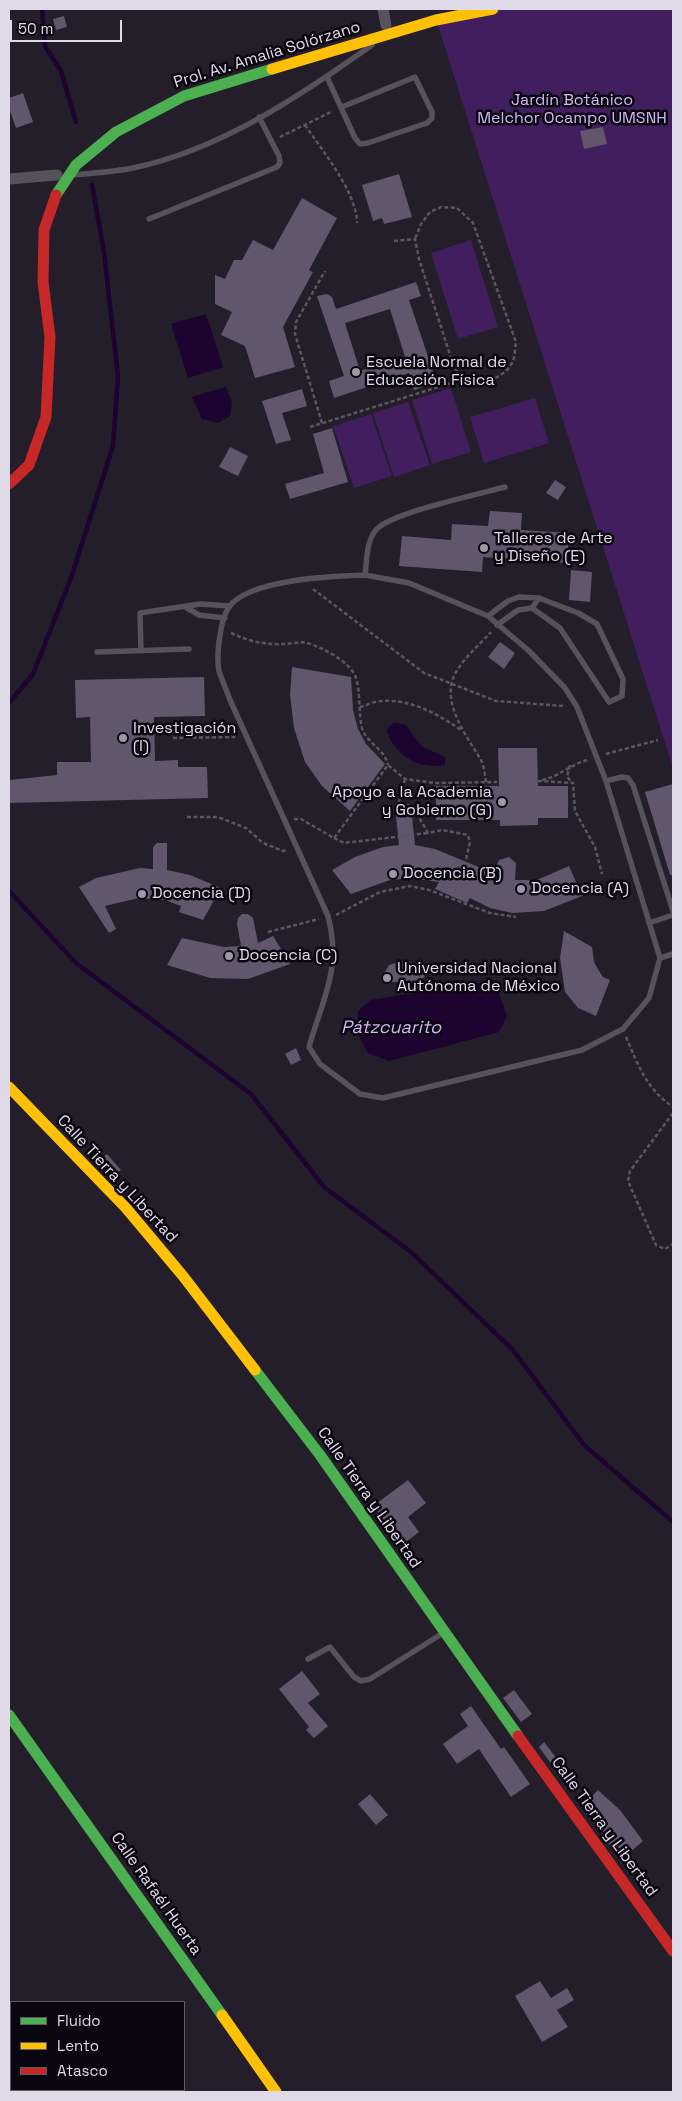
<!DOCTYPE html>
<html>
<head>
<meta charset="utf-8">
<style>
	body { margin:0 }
	#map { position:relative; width:682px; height:2101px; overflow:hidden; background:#241d2a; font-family:"Space Grotesk",sans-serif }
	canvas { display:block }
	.frame { position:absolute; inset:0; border:10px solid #e0d9e8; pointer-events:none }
	.legend { position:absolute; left:10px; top:2001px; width:175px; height:90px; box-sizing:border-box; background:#0a060f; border:1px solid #605a66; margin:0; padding:6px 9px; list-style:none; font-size:15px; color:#e0d9e8 }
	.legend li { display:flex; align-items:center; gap:10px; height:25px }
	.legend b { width:25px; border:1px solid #605a66 }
	.scale { position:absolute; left:10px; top:20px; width:112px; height:22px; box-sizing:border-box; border:2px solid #e0d9e8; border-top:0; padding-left:6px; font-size:15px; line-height:18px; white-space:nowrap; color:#e0d9e8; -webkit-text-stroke:4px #0a060f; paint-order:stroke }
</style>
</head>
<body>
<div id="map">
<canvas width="682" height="2101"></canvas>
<div class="frame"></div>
<ul class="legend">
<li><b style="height:6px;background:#4caf50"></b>Fluido</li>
<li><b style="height:6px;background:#ffc107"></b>Lento</li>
<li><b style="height:6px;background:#c62828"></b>Atasco</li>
</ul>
<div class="scale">50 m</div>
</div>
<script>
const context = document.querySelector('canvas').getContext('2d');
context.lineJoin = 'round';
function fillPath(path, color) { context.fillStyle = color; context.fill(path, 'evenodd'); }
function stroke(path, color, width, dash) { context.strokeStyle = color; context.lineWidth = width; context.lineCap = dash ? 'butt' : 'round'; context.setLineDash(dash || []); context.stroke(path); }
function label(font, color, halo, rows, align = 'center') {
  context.font = font + ' "Space Grotesk",sans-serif'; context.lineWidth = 5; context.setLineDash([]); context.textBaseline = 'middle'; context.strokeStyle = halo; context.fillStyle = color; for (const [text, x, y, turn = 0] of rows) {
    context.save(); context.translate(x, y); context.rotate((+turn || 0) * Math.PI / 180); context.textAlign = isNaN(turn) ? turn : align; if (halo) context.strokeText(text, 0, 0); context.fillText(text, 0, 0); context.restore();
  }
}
fillPath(new Path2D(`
	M506 9H673V768L437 22Z
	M471 240 498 327 458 339 431 253Z
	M451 388 471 452 432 464 412 400Z
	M535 398 549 443 484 463 470 417Z
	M408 402 430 465 394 477 373 413Z
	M371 414 392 476 354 488 333 426Z`), '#411f5e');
fillPath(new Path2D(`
	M206 314 223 367 188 378 171 324Z
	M226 387 232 402 230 416 218 423 202 419 192 397Z
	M394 722 406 725 421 746 445 757V765C418 770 396 756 386 730Z
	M480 983 498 991 507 1016 499 1032 389 1061 368 1053 357 1032 358 1011 371 1000Z`), '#1c0330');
stroke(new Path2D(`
	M42 9 45 46 61 71 76 122
	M9 703 33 674 71 578 113 446 118 377 104 252 92 185
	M9 891 76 963 251 1094 324 1187 411 1252 513 1350 584 1445 673 1522`), '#1c0330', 4.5);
fillPath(new Path2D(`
	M64 16 67 27 56 30 53 19Z
	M23 93 33 122 16 128 9 108V98Z
	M603 127 607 144 584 149 580 131Z
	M399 174 412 217 384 224 382 218 373 221 362 185Z
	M302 198 337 218 309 270 313 272 283 327 295 367 255 378 245 346 221 335 232 312 215 304V275L225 279 234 260H242L253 240 273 250Z
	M416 282 421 296 409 300 437 383 414 390 409 373 334 398 329 381 344 376 317 296 327 294 332 297 336 309ZM390 309 405 357 360 371 345 323Z
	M302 389 307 406 282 413 291 440 276 444 262 401Z
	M332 428 348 482 290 499 285 484 324 473 313 434Z
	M230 447 248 456 238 476 219 467Z
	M555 480 566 487 558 500 546 493Z
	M490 511 522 513 521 530 569 533 567 563 483 557 482 572 399 566 402 536 451 540 452 524 488 526Z
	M571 570 592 572 590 602 569 600Z
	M500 642 515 653 504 669 488 657Z
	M292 667 351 677 353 710 358 729 366 744 385 764 350 811 322 786 305 762 294 728 290 695Z
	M204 677 205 716 154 717 155 761 178 760V767H207L208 798 9 803V780L57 775V762H91L90 717 76 718 75 680Z
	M498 748H537L538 786H568V818H538V825L500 826V820H436V786H499Z
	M673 784V875H670L645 792Z
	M407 811 412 816 415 845 435 849 493 873 499 860 509 857 516 863 515 880H537L569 866 582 896 544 911 512 913 490 908 470 898 467 903 435 889 439 882 410 878 390 880 351 894 332 870 355 857 383 847 399 845 396 816 399 812Z
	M157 843H167V870L190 875 221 888 203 920 179 912 181 906 165 900 139 898 105 906 116 929 109 933 79 887 96 878 140 868 153 869V847Z
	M242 914H248L253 918 258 943 273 936 290 964 248 979 210 978 167 965 182 938 224 947 241 946 237 924 238 918Z
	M564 931 592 947 594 962 599 971 603 977 610 980 596 1016 578 1008 565 992 560 958Z
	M405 960 419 965 426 975 420 982H390L383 975 389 965Z
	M296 1048 301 1060 291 1065 285 1054Z
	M107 1154 121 1170 111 1178 96 1163Z
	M408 1480 426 1503 408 1517 419 1532 402 1545 373 1506Z
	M302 1671 320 1694 308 1703 328 1726 314 1738 306 1730 309 1727 279 1689Z
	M514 1690 532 1714 521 1722 503 1698Z
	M471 1706 501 1749 504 1747 530 1784 511 1797 479 1749 457 1764 443 1744 468 1726 460 1714Z
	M544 1742 558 1760 552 1765 539 1747Z
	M598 1790 620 1810 643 1841 621 1860 605 1839 609 1837 592 1822 582 1807Z
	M370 1794 388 1815 376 1825 358 1804Z
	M540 1981 551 1998 567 1988 574 2000 557 2010 568 2027 542 2042 515 1996Z`), '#61566b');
stroke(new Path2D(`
	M305 125C322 150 357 193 357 223
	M280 137 331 112
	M394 241 415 239 419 259 453 364C455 367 458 374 462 376 479 387 505 379 513 361 515 356 515 348 516 342L473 223 457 208 441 207 430 212 421 224 415 239
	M322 423 295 334 296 322 325 271
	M310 427 448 384 462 376
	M313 589 424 673 496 701 564 706
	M231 633C248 641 265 645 284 644 291 644 300 641 307 643 322 647 351 662 356 678 361 694 358 712 362 728 367 744 385 749 388 765
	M360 707C367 705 375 701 382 701 411 699 438 714 461 730
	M173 738 237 737
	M606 754 658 740
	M570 765 567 777 572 782
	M405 779 399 802 413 807 428 833 442 830 468 835 470 842 466 860
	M542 780C558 777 570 765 587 760
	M538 781 573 783 575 811 595 847 602 874
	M486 782C485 775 484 766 481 760 467 736 439 701 456 672 464 658 480 644 491 632
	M187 817H218L246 828 263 843 283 851 288 850
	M294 819H301L334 838 388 765 405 779 435 783 497 782
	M334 838 344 843 428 833
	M336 915 380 892 410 886 429 890 490 913 516 917
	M268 932 319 919
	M626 1037C639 1067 646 1088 673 1107
	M673 1113 630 1171 628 1181 656 1245 665 1249 673 1244`), '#5b5660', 2.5, [4, 2.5]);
stroke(new Path2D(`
	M327 77 355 138 360 144 368 143 427 123 432 118V112L415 77 342 107
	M73 175C92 173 114 172 133 168 220 150 300 96 372 45
	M149 219 277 167 280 163 279 156 259 117
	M365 575 409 583 488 616 529 651 565 688 577 707 606 781 660 958 649 998 623 1029 582 1050 383 1098 360 1094 320 1064 309 1047C323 998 342 968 328 916L230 700C227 691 222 681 219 671 216 656 220 620 229 607 249 579 333 576 365 575Z
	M365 575C367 561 366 538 378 528 396 512 479 494 505 487
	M187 608 199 615 225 618
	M488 616 508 601 519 597 539 598 578 613 597 624 623 679 622 696 609 702 560 628 532 608
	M497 625 518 610 532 608 539 598
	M141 651 140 613 200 604 230 606
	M97 652 189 649
	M606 781 622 777 628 778 633 785 673 911
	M649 923 673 915
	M660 958 673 954
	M308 1659 330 1647 354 1677 361 1681 370 1679 443 1633`), '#56525b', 5.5);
stroke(new Path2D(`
	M383 9 386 25
	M9 179 57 175`), '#56525b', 11);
stroke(new Path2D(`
	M56 195 76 165 116 132 184 96 272 69
	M255 1370 320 1455 518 1736
	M9 1715 222 2015`), '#4caf50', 11);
stroke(new Path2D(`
	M272 69 436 20 493 9
	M9 1087 126 1208 183 1276 255 1370
	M222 2015 276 2092`), '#ffc107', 11);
stroke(new Path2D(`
	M9 484 29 465 46 417 50 337 43 282 44 230 56 195
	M518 1736 673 1951`), '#c62828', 11);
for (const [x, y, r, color] of [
	[356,372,5,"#9e97a6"],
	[484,548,5,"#9e97a6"],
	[123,738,5,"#9e97a6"],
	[502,802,5,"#9e97a6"],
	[393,874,5,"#9e97a6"],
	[521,889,5,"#9e97a6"],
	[142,894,5,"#9e97a6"],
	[229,956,5,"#9e97a6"],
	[387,978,5,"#9e97a6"]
]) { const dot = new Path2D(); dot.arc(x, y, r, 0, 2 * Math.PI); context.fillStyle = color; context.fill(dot); stroke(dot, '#0a060f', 2); }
label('16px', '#e0d9e8', '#0a060f', [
	["Prol. Av. Amalia Solórzano",267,55,-17],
	["Calle Tierra y Libertad",117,1179,47],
	["Calle Tierra y Libertad",369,1498,55],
	["Calle Tierra y Libertad",604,1827,54],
	["Calle Rafaél Huerta",156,1894,55]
]);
label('16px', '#d4b6f6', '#0a060f', [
	["Jardín Botánico",572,101],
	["Melchor Ocampo UMSNH",572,119]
]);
label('16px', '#e0d9e8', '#0a060f', [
	["Escuela Normal de",366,363],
	["Educación Física",366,381],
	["Talleres de Arte",494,539],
	["y Diseño (E)",494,557],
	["Investigación",133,729],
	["(I)",133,747],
	["Apoyo a la Academia",492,793,"right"],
	["y Gobierno (G)",492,811,"right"],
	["Docencia (B)",403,874],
	["Docencia (A)",531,889],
	["Docencia (D)",152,894],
	["Docencia (C)",239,956],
	["Universidad Nacional",397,969],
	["Autónoma de México",397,987]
], 'left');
label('italic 18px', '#d2b3f3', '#0a060f', [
	["Pátzcuarito",391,1028]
]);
</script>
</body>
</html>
